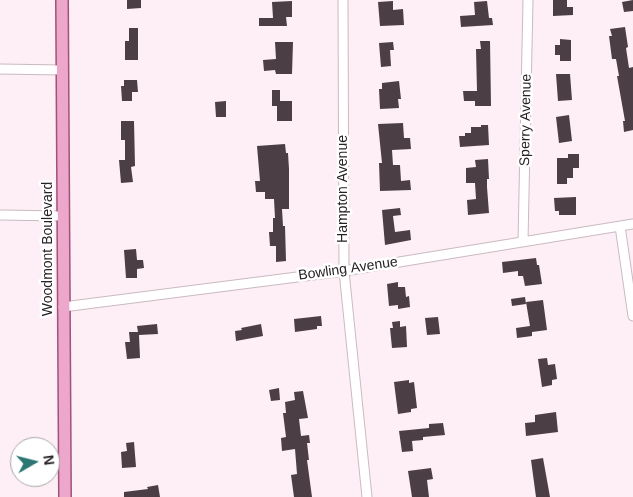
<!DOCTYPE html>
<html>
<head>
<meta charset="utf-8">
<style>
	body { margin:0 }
	#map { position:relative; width:633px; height:497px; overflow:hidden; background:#feeef5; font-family:Helvetica,sans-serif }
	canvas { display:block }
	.north { position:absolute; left:10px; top:437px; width:50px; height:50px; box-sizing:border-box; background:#fff; border:1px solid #a9a7a7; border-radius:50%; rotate:82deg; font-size:14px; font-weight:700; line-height:20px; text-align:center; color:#272224 }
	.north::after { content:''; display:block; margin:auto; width:18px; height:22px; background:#2c7673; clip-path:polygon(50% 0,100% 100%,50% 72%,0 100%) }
</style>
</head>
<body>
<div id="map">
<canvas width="633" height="497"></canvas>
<div class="north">N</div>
</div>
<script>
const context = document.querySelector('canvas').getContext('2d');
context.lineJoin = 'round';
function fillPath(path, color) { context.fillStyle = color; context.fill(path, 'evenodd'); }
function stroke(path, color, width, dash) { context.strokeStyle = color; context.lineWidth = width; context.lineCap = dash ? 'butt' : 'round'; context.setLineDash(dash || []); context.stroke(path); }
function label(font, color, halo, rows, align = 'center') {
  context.font = font + ' Helvetica,sans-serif'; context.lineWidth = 5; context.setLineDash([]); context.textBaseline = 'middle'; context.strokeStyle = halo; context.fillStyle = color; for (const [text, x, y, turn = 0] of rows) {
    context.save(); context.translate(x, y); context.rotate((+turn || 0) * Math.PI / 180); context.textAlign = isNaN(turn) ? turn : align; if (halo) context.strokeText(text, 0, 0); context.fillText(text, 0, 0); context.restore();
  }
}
fillPath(new Path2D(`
	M127 0H141V8L127 9Z
	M553 0H567V7H573V15L553 16Z
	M633 0V11L624 12 622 2Z
	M292 1V17H286L287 26H259V18H273L272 2Z
	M393 1V10L403 9 404 25 380 26 378 2Z
	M487 1 489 18H492L493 25 461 27 460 16 475 15 474 2Z
	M625 27 628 47 626 48 629 68 633 67V130L624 132 623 121H625L617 76H619L616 59H612L609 36H612L610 29Z
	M129 28H138V60H125V41H129Z
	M560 39 571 40V61H560V55H555V45H560Z
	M480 41H490L491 106H475V101H464L463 91H477L476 49H481Z
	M275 42H293L292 74H276L275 70 264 71 263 60 276 59Z
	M393 42 394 50H390L391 66 381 67 379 43Z
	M556 74H570L572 100 558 101Z
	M124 80H137L138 92H132V101H122L121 86H124Z
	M399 81 401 99H398L399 108 380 109 379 89H382V83Z
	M272 90H280V101H292V121H277V106H272Z
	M226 101V117H216L215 102Z
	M569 115 572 141 559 143 556 117Z
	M121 121H134L135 166 131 167 133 182 121 183 119 160H125V140H121Z
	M403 123 404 138H410L411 149 392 150 393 165H400L401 181 410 180 411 190 380 191 379 163H382L378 124Z
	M481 125H488L489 145 460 147 459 136H465V133H471V127H481Z
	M285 144 286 153H288L289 169V209H282L283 226H285L286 261 276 262V246H270L269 232H273V218H275L274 199H265V192H256L255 181H260L257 146Z
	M568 154H579V168H573V178H567V184H557V158H568Z
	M488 159 489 179H487V187L489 213 468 215 467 200 476 199 475 183H466V168L476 167 475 160Z
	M576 197V215H559V211H555L554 198Z
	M400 208 401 215 393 216 395 232 410 230 411 240 385 245 382 210Z
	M136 249 137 260H143L144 268 137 269V278H126L124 250Z
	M536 258 537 265H539L542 284 525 286 523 276H518V271L503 273 502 262Z
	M398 282V287H405L406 297 409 296 410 307 398 309V305L389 306 387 284Z
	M525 297 526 304 512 306 511 299Z
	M543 300 547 330 532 332V336L517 338 516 328 530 326 526 302Z
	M321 316 322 326H317V329L295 332 294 319Z
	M438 317 440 334 427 335 425 318Z
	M400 321V327L406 326 407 347 392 348 390 328H393L392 322Z
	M157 324 158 334 139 335 140 358 127 359 125 342H130L129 332H138L137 326Z
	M261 324 263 336 236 341 235 331 242 330 241 328Z
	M547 358 548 365 555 364 557 379 552 380V385L542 387 538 359Z
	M409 380V383L414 382 417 408 411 409V412L398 414 394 382Z
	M279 388 280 400 271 401 269 390Z
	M303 391 308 418 299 419 301 436 309 435 310 443H307L309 460H307L312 497H294L291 475 297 474 295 449 282 451 281 438 286 437 283 413H286L285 402 295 400 294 392Z
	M556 412 558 432 526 436 525 423 535 422V415Z
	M443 423 445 435 423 437V440L412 441 413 451 402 452 399 431 429 428V424Z
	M134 442 136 467 122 468 121 452 127 451 126 443Z
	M543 458 550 497H536L531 460Z
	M431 468 433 479 427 480 429 497H412L408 471Z
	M158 485 160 497H124V492L148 489 147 487Z`), '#4b3e44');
const minor = new Path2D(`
	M343 0 344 271 367 497
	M0 69 62 70
	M0 215 62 216
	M620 226 633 316
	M523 241 528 0
	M63 307 344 271 633 224`);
const major = new Path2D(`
	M62 0 65 497`);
stroke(minor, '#cabac1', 11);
stroke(major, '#a0527a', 14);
stroke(minor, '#fff', 9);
stroke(major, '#eda7cb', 11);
label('14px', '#272224', '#fff', [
	["Sperry Avenue",526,120,-89],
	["Hampton Avenue",343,189,-90],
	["Woodmont Boulevard",48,249,-90],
	["Bowling Avenue",348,269,-8]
]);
</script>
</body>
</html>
